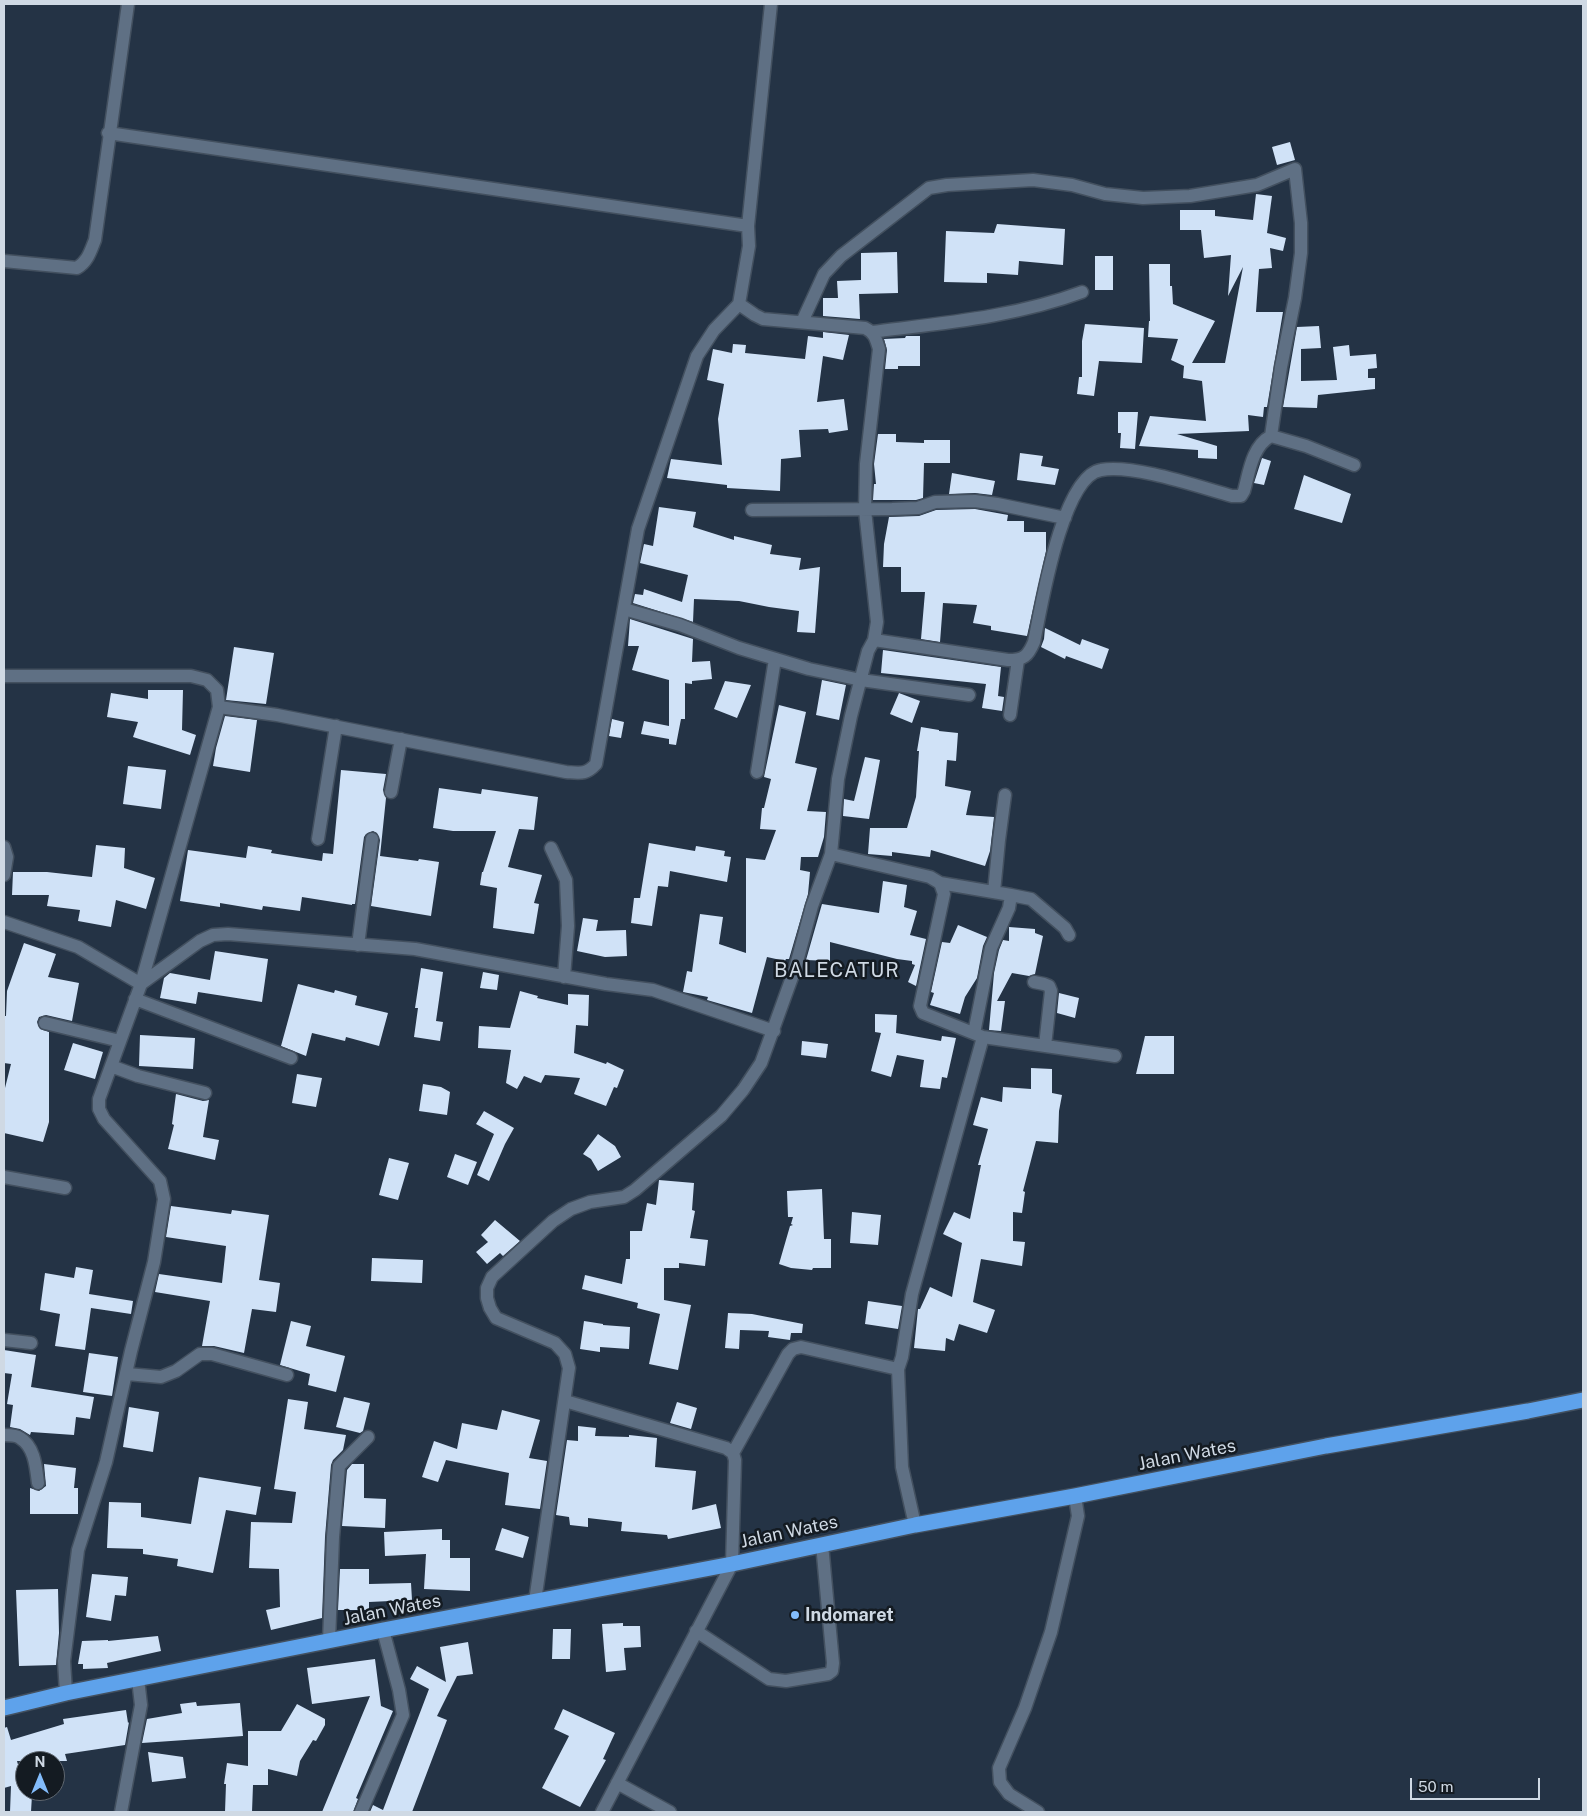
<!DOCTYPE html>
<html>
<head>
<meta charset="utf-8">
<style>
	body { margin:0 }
	#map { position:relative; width:1587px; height:1816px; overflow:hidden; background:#243345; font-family:"Public Sans",sans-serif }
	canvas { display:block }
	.frame { position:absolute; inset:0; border:5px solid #cfd9e4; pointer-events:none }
	.north { position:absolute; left:15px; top:1751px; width:50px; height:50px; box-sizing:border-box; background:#141b22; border:1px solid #5f6770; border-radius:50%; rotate:0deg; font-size:14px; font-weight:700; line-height:20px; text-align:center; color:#cfd9e4 }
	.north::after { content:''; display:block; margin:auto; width:18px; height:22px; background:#83bcfb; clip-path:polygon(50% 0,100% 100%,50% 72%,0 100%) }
	.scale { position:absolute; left:1410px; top:1778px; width:130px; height:22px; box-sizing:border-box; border:2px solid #cfd9e4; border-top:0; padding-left:6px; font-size:15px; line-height:18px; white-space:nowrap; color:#cfd9e4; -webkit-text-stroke:4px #141b22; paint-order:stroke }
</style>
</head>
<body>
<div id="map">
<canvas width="1587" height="1816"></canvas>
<div class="frame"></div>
<div class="north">N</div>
<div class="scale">50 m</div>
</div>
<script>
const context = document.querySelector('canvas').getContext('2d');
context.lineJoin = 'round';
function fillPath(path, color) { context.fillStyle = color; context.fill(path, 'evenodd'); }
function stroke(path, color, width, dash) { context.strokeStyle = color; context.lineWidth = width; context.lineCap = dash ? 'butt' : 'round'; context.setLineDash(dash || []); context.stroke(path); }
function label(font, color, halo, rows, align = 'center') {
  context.font = font + ' "Public Sans",sans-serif'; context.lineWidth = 5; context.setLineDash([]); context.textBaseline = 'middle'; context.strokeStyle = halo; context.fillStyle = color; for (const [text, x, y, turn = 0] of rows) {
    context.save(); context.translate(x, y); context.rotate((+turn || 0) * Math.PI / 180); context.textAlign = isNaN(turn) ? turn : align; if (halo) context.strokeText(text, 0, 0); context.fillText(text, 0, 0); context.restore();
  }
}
fillPath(new Path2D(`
	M1290 142 1295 160 1277 165 1272 147Z
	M1256 194 1272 196 1267 233 1286 238 1283 251 1270 248 1272 268 1259 269 1256 312H1283L1267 407H1264L1263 417 1248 415 1249 431 1177 434 1217 446V459L1198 458V450L1139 446 1150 416 1206 421 1202 381 1183 378 1184 366 1171 360 1178 339 1148 337 1149 321H1150L1149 264H1170V286H1172L1173 304 1215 321 1192 363H1225L1243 267 1228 296 1231 255 1204 258 1201 230H1180V210H1215V216L1253 220Z
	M997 224 1065 229 1063 265 1019 261 1018 275 987 273V283L944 282 946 231 994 233Z
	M897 252 898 293 859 294 860 319 823 316V298H838L837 281 861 280V253Z
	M1095 256H1113V290H1095Z
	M1085 324 1144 328 1142 363 1099 361 1094 396 1077 394 1079 377H1082V341Z
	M1319 326 1321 348 1301 349V381L1337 380 1333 347 1349 345 1350 356 1376 354 1377 368 1368 369V378H1375V389L1318 395 1317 408 1283 407 1297 327Z
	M823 332 849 335 843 360 823 356 817 402 844 399 848 430 829 433 828 429 799 430 801 457 781 459 780 491 727 488V485L667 478 671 459 722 465 718 419 724 384 707 380 713 349 732 353 733 344 746 345 745 353 805 359 808 336 823 338Z
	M906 336H920V366H898V369H885L887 350 884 339 905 338Z
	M1118 412H1138L1135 449 1120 448 1121 433H1118Z
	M878 434H896V442L924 443V440H950V463H924L923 498 916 500H873L874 484H876L874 464Z
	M1020 453 1043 456 1041 466 1059 469 1055 485 1017 480Z
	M1262 458 1271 461 1264 485 1254 483Z
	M952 473 995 481 992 495 975 493 949 494Z
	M1304 475 1351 494 1342 523 1294 509Z
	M659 507 696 512 693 527 734 540V536L772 545 770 554 801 558 799 570 820 567 815 633 797 632 799 611 769 607 739 601 694 599 693 622 633 603 635 594 643 595 644 589 682 602 688 575 640 563 644 544 653 546Z
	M975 509 1008 515 1007 521H1024V532H1046V551L1027 636 991 630V626L973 623 977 605 943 603 940 642 921 639 925 592H901V567H883L884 544 889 517 919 516 936 510Z
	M630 619 693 639 692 662 710 661 712 679 692 681V684L685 683V719H681L676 745 669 744V739L641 734 644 721 669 726V680L632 670 639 646H628Z
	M1045 628 1080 645 1082 639 1109 649 1102 669 1066 656 1065 659 1041 647 1044 639Z
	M234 647 274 653 266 704 226 700Z
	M883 650 1001 667 998 696 1004 697 1002 711 982 708 986 684 881 673Z
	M822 680 846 685 839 720 816 715Z
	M725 681 751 685 737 718 714 709Z
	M148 690H183L182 730 196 735 190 755 133 737 138 722 107 717 111 693 148 699Z
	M899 693 920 701 912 723 890 714Z
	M779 705 806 712 795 763 817 768 807 811 826 812 824 837 818 857H801L800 870 810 872 808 894 789 959H786L785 961 767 957 752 1013 707 1000 708 997 683 992 687 971 692 972 700 914 723 917 719 944 746 953V858L765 860 776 830 760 829 762 808H764L771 779 764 777Z
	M225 716 257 720 250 772 213 766 216 748Z
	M612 719 624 722 621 738 609 736Z
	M921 727 939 730V731L958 733 956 761 947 760 945 786 971 791 966 815 994 817 990 851 985 866 931 850 930 857 892 852V856L868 854 870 828H907L916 797 919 751H917Z
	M865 757 880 760 869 819 843 816 844 799 854 801Z
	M128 766 166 770 161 809 123 804Z
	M341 770 386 774 383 790 386 798 380 856 418 861 419 859 439 862 431 916 371 906 380 840 377 833 373 831 366 834 364 837 355 904H352V905L302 897 300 911 263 906 262 910 220 903V907L180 901 188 850 246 858 248 846 272 850 271 853 322 861 323 853 333 854Z
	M439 788 481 794 482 789 538 797 534 830 519 829 508 867 542 875 534 903 539 904 534 934 493 928 497 888 480 885 482 872H483L496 831H453L433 828Z
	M649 843 695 851 696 846 725 851 724 856 731 857 727 882 670 871 668 887 658 886 652 926 631 923 634 898H640Z
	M96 845 125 848 124 868 155 878 146 909 116 900 111 927 78 921 80 910 47 906 49 895H12L13 872H47L92 877Z
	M883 881 907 885 904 907 917 911 910 935 926 939 916 986 908 982 915 965 912 964V961L897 959 830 942V961L806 960 822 904 879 913Z
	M583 918 598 920 596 931 626 930 627 956 605 957 577 951Z
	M958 925 987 937 983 946 977 978 965 997 960 1014 930 1005 934 993 931 992 942 942 950 943Z
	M1009 927 1035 929V933L1043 936 1035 974 1029 976 1012 973 997 1001H1005L1001 1031 989 1030 994 973 999 950 1003 940 1009 941Z
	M24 943 56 954 48 977 79 983 72 1021 46 1015 39 1017 37 1022 40 1029 49 1032V1122L43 1142 4 1133V1092L11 1064 4 1063V1016H6L7 991Z
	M215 951 268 959 262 1002 198 992 196 1004 160 998 164 978 170 973 210 980Z
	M421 968 443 972 436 1021 443 1022 440 1041 414 1037 418 1008H415Z
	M483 972 499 975 497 990 480 988Z
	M298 984 334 993 335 990 357 996 355 1005 388 1013 379 1046 346 1037 345 1041 312 1033 306 1056 281 1046Z
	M520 991 538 996 537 998 568 1005V994L589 995 588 1026 576 1025 574 1053 606 1064 607 1062 624 1070 617 1088 614 1087 606 1106 574 1094 580 1078 545 1075 541 1083 524 1076 517 1089 506 1083 511 1050 478 1048 479 1026 510 1028Z
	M1059 993 1079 998 1075 1018 1057 1013Z
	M875 1014 897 1015 896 1033 941 1041 942 1036 956 1038 947 1078 942 1077 940 1089 920 1087 924 1060 897 1055 891 1077 871 1071 881 1033 875 1032Z
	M140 1035 195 1038 193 1069 139 1066Z
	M1145 1036H1174V1074H1136Z
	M802 1041 828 1044 826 1058 801 1055Z
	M73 1043 103 1052 95 1079 64 1070Z
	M1031 1068 1052 1069V1093L1062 1095 1059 1111 1058 1143 1036 1141 1023 1191 1025 1192 1022 1213 1013 1212V1241L1025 1242 1022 1266 981 1259 973 1302 995 1310 987 1333 959 1324 954 1341 946 1338 945 1351 914 1348 918 1309H920L930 1287 952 1297 962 1243 943 1234 954 1212 970 1219 981 1165H978L988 1129 973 1125 981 1097 1002 1102 1003 1087 1031 1089Z
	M297 1074 322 1078 316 1107 292 1103Z
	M423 1084 441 1087 450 1092 447 1115 419 1111Z
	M176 1094 203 1101 209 1100 203 1137 219 1140 215 1160 168 1149 174 1125 172 1124Z
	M484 1111 514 1128 505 1144 489 1181 477 1175 494 1134 476 1124Z
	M598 1134 615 1146 621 1157 598 1171 591 1159 583 1154Z
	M455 1154 477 1162 468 1185 447 1177Z
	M389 1158 409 1163 398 1200 379 1195Z
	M659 1180 694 1183 692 1210 695 1211 690 1238 708 1240 705 1266 679 1263V1268H664V1300L691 1305 678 1370 649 1364 660 1314 637 1308 638 1303 582 1289 585 1275 622 1284 626 1259H630V1231H642L647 1203 656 1205Z
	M822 1189 824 1239H831V1268H813L812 1270 791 1268 779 1264 790 1226 793 1225 791 1224 793 1217H788L787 1191Z
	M171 1206 231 1214 232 1210 269 1215 259 1280 280 1283 276 1312 252 1309 244 1353 214 1346H202L210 1301 155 1292 159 1274 222 1283 226 1246 166 1237Z
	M852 1212 881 1215 878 1245 850 1243Z
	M495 1220 520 1241 503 1256 500 1253 487 1264 476 1252 488 1242 481 1235Z
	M372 1258 423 1260 422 1283 371 1281Z
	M76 1267 93 1270 89 1294 133 1301 131 1314 91 1308 85 1350 55 1346 60 1314 40 1310 45 1273 74 1278Z
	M868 1301 902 1306 898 1329 865 1324Z
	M728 1313 752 1314 803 1324 802 1333H791L790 1340 768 1337 769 1331 740 1330 739 1349 725 1348Z
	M291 1321 311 1326 306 1346 345 1356 336 1392 308 1385 310 1374 280 1365Z
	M584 1321 603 1324V1325L630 1327 629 1349 600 1347V1352L580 1349Z
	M4 1350 36 1355 31 1387 94 1397 90 1419 76 1417 74 1435 31 1432 30 1435 20 1429 10 1427 13 1405 7 1404 12 1374 4 1373Z
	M89 1353 118 1357 112 1396 83 1392Z
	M344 1397 370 1403 363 1431 360 1433 336 1427Z
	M288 1399 308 1402 304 1429 346 1435 343 1450 333 1460 331 1465 325 1537 322 1618 271 1630 266 1610 280 1607 279 1569 249 1568 251 1522 292 1523 296 1492 274 1489Z
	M677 1402 697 1408 691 1429 670 1423Z
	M129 1407 159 1412 153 1452 123 1447Z
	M502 1410 540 1420 529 1458 547 1461 540 1509 505 1505 509 1473 446 1460 438 1482 422 1477 434 1441 457 1449 462 1423 497 1430Z
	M578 1426 596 1428 595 1436 629 1437V1435L657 1438 655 1467 696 1471 692 1510 716 1504 721 1528 668 1539 667 1535 621 1531 622 1522 588 1518V1527L570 1525 569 1517 556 1515 567 1440 578 1441Z
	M44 1464 76 1468 74 1488H78V1514H30V1488L39 1491 46 1486Z
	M352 1464H364V1498L386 1499 385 1528 342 1526 347 1470Z
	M199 1477 261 1487 256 1515 226 1510 213 1573 177 1566 178 1559 143 1554V1549L107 1548 109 1502 141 1503V1517L191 1524Z
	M502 1528 529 1537 523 1558 495 1550Z
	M442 1529V1540H450V1558H470V1591L424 1589 426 1554 385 1556 384 1532Z
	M340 1569H369V1584L411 1583 412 1600 369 1602V1610H338Z
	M92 1574 128 1577 126 1596 115 1595 111 1621 86 1617Z
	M58 1589 59 1633 56 1665 19 1666 16 1590Z
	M623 1623V1626H640L641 1647 624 1648 626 1670 606 1672 602 1624Z
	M553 1629H571L570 1659H552Z
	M158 1636 161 1651 107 1663 108 1668 83 1669V1664H78L82 1641 108 1640V1641Z
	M468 1642 473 1674 457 1676 437 1716 447 1720 412 1812H370L373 1805 383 1810 429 1689 410 1679 417 1666 446 1682 440 1647Z
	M375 1659 381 1706 393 1711 356 1798 358 1799 353 1812H322L370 1696 312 1704 307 1668Z
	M196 1702 197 1706 240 1703 243 1736 142 1743 147 1719 182 1713 180 1704Z
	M297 1704 325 1719V1725L316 1741 313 1740 300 1761 297 1776 268 1769V1785H253L252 1812H225L226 1784H224L227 1763 248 1766V1731H281Z
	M563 1709 615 1733 603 1759 606 1760 580 1807 542 1788 569 1736 554 1729Z
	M126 1710 128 1723 129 1722 125 1745 65 1754 67 1761H17L25 1791 28 1794 32 1795 31 1812H10L11 1786 4 1788V1728L7 1727 11 1740 64 1724 63 1719Z
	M148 1752 183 1757 186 1778 152 1782Z`), '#d0e2f7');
const minor = new Path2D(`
	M108 133 748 226 749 246 739 304 714 330 697 356 638 529 596 764C586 775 580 773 566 772L277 715 219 707
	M748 226 771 4
	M4 261 77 268C88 261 90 252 95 240L128 4
	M802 322 824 274 841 256 929 188 947 185 1033 180 1072 185 1105 194 1143 198 1190 196 1257 185 1295 169 1301 223V253L1295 298 1281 367 1271 436C1252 446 1249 473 1244 491L1241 496H1232C1199 487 1134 464 1101 470 1062 476 1041 608 1034 642 1028 656 1024 660 1008 660L874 640
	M872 332C943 323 1015 317 1082 292
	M1271 436 1306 446 1354 465
	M752 510 892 509 918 508 935 502 975 501 997 504 1065 518
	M624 609 680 625 739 648 809 669 861 680 969 695
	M4 676H191L207 680 217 690 219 707 141 984 78 947 4 922
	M1010 715 1018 660
	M757 772 775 659
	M391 792 401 739
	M318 839 336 726
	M4 847 7 857 4 875
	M551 848 566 880 568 926 564 977
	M831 854 930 877 940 883 944 894 920 1006 923 1013 983 1037 1115 1056
	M940 883 1011 895 1009 908 991 948 974 1033
	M994 892 999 840 1005 795
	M1011 895 1031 899 1065 928 1069 935
	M358 945 372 839
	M1034 982 1044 984 1049 986 1051 991 1045 1046
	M135 999 291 1058
	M45 1023 120 1041
	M111 1066 138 1076 205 1093
	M4 1177 65 1188
	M4 1340 31 1343
	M127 1374 161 1377 176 1371 200 1354H212L287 1375
	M565 1401 726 1448 733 1453 735 1460 732 1564 602 1812
	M4 1435C9 1435 16 1435 20 1438 35 1447 36 1468 38 1483
	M733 1453 788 1354 793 1349 801 1347 898 1369
	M915 1525 902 1467 898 1369 902 1357 912 1294 983 1037
	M535 1601 569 1368 565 1354 555 1343 496 1318 490 1308 487 1298V1288L492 1277 553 1221 571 1209 590 1202 624 1197 635 1190 721 1116 743 1090 761 1063 795 969 812 906 831 854 838 779 851 716 868 651 874 640 877 622 865 510 866 464 879 349C876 339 875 333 865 328L763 319 755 315 739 304
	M696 1631 769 1679 786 1681 828 1674 832 1671 833 1663 822 1544
	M329 1641 333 1537 339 1466 368 1437
	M66 1693 64 1661 78 1550 106 1462 131 1351 154 1262 164 1199 160 1181 104 1119 99 1109V1099L141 984 200 941 213 935 228 934 415 949 606 984 653 990 774 1031
	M617 1783 670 1812
	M121 1812 141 1705 138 1679
	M361 1812 403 1715 399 1690 383 1630
	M1038 1812 1009 1794 1000 1782 999 1768 1025 1708 1051 1632 1078 1516 1075 1496`);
const highway = new Path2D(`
	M4 1708 66 1693 383 1630 732 1564 915 1525 1075 1496 1326 1446 1528 1411 1583 1400`);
stroke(minor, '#43505f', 15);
stroke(highway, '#43505f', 18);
stroke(minor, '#5f7084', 12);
stroke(highway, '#5ea2eb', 15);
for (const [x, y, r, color] of [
	[795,1615,5,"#83bcfb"]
]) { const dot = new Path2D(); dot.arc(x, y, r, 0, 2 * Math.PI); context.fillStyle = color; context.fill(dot); stroke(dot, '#141b22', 2); }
label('18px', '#cfd9e4', '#141b22', [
	["Jalan Wates",1187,1455,-11],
	["Jalan Wates",789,1532,-12],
	["Jalan Wates",392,1610,-11]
]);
label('bold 18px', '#cfd9e4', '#141b22', [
	["Indomaret",805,1615]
], 'left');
context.letterSpacing = '1px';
label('20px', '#cfd9e4', '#141b22', [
	["BALECATUR",837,971]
]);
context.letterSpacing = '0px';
</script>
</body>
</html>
